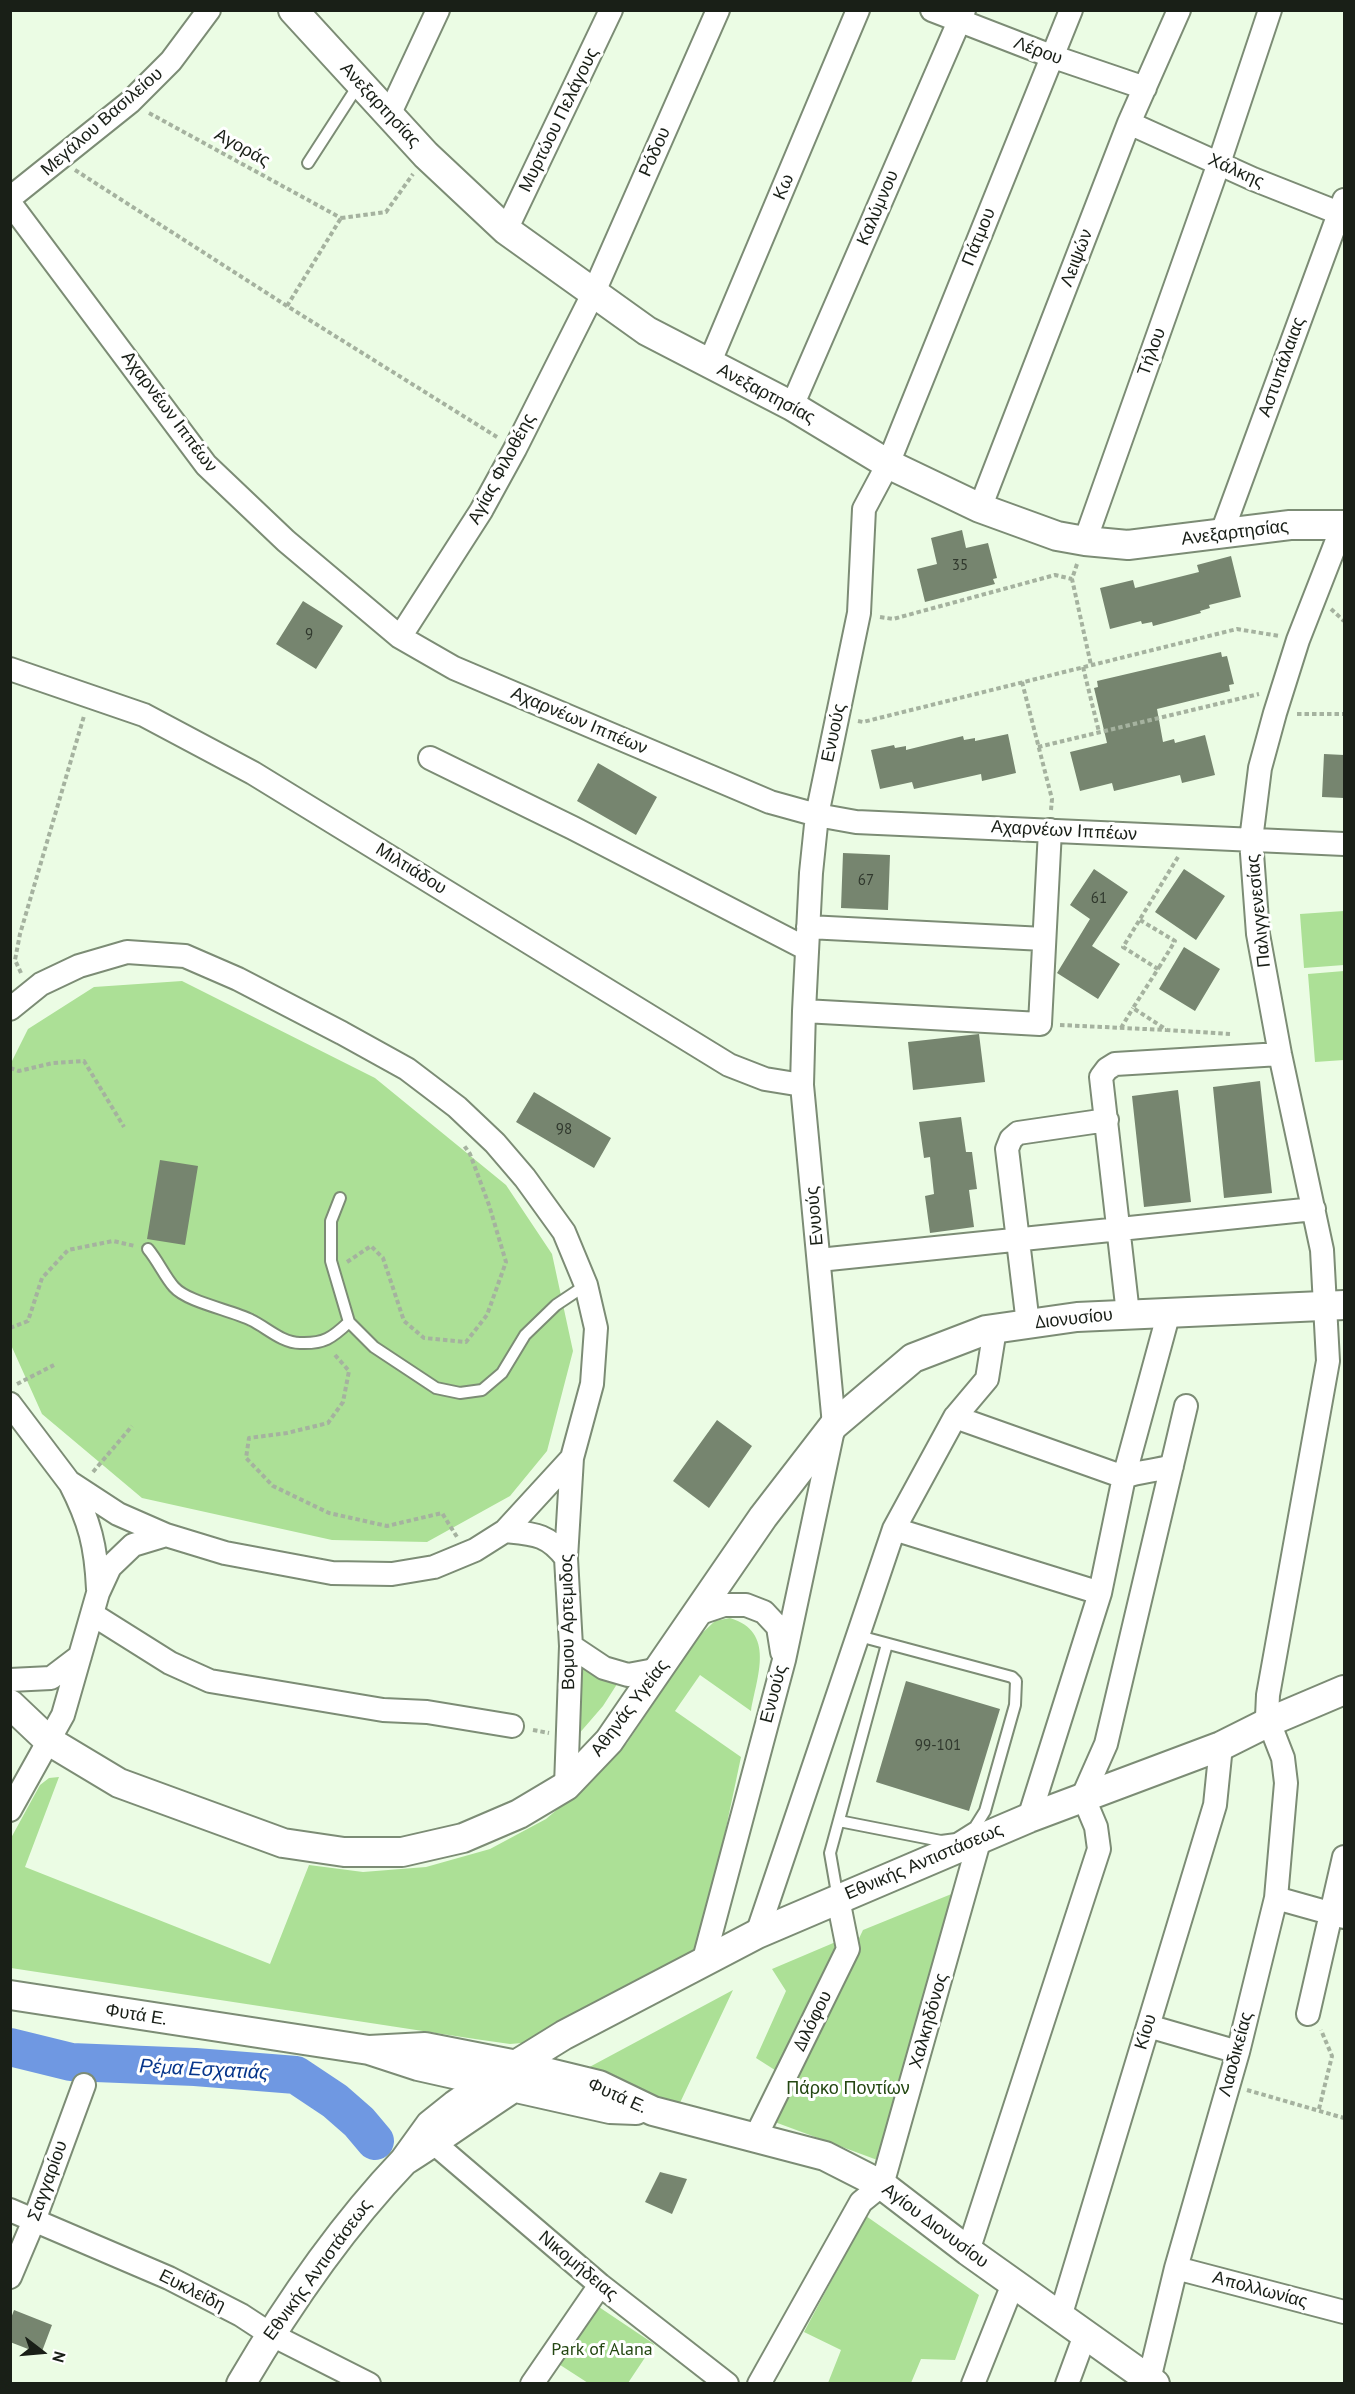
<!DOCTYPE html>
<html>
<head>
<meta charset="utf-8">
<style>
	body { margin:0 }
	#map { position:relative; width:1355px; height:2394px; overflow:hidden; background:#ebfce4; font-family:"PT Sans",sans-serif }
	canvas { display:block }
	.frame { position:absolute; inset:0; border:12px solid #191f17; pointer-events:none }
	.north { position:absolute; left:12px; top:2322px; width:60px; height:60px; -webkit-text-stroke:4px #fff; paint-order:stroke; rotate:106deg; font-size:16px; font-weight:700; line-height:24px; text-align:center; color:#191f17 }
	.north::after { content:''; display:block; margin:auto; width:21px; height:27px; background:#191f17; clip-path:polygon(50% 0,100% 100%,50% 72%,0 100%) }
</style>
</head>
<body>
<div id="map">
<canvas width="1355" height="2394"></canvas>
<div class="frame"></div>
<div class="north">N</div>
</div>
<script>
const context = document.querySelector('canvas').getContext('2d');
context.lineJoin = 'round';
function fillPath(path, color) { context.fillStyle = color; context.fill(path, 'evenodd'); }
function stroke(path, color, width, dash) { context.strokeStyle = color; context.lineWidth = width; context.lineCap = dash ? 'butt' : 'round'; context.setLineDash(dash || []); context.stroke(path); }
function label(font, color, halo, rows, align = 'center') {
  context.font = font + ' "PT Sans",sans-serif'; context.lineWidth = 6; context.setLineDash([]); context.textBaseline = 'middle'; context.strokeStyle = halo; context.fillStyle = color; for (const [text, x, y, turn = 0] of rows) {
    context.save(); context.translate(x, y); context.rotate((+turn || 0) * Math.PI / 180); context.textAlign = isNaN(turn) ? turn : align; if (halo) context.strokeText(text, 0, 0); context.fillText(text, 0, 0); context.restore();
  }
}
fillPath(new Path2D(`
	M1344 911V965L1304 968 1300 914Z
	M1344 971V1060L1315 1062 1308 974Z
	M182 981 375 1078 506 1185 552 1254 573 1351 547 1451 510 1496 427 1542 332 1540 142 1498 42 1414 11 1345 10 1065 28 1029 94 987Z
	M730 1618C776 1632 757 1676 751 1711L700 1675 675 1711 741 1757 704 1932 690 1959 534 2042 510 2044 475 2039 11 1968V1838L40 1785 49 1778 59 1777 25 1867 270 1964 309 1865 363 1872 426 1867 490 1849 546 1819 595 1777 627 1743 699 1636 715 1621Z
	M577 1663 619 1681 603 1706 577 1736Z
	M981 1882 880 2161 772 2121 863 1930Z
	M838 1941 778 2072 756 2058 786 1991 772 1969Z
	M733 1990 678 2107 582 2071Z
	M866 2216 979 2295 955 2360 921 2359 911 2383H828L841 2350 804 2332Z
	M593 2303 654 2344 628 2383H588L554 2361Z`), '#ace096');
stroke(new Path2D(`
	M10 2047 71 2062 195 2067 296 2075 335 2101 359 2122 375 2141`), '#6f98e2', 38);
fillPath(new Path2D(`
	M962 530 966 548 988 543 997 578 993 579 995 584 925 602 917 569 937 564 931 538Z
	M1231 556 1241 597 1209 605 1210 608 1200 611 1201 613 1172 621 1153 626 1152 622 1142 624 1141 621 1110 629 1100 588 1133 580 1135 588 1199 572 1197 565Z
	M303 601 343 626 316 669 276 644Z
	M1221 652 1222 657 1227 656 1234 684 1229 685 1230 691 1157 709 1163 742 1174 739 1175 743 1205 735 1215 775 1182 783 1180 775 1114 791 1112 783 1080 791 1070 752 1107 743 1094 688 1098 687 1097 681Z
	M1008 734 1016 773 982 781 981 774 914 789 912 782 880 789 871 750 894 745 895 748 906 746V750L963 736 964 740 975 738V741Z
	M1324 754 1344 755V798L1322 797Z
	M598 763 657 797 636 835 577 801Z
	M843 853 890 855 888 910 841 908Z
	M1094 869 1128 892 1092 946 1120 964 1098 999 1057 973 1090 919 1070 905Z
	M1184 869 1225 896 1196 940 1155 912Z
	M1184 947 1220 969 1195 1011 1159 989Z
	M979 1034 985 1082 913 1090 908 1042Z
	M1260 1081 1272 1193 1224 1198 1213 1087Z
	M1178 1090 1191 1202 1144 1207 1132 1096Z
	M534 1092 611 1138 594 1168 516 1122Z
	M961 1117 966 1152H972L977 1189 969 1190 974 1227 930 1233 925 1196 934 1194 930 1157 924 1158 919 1122Z
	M160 1160 198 1166 185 1245 147 1239Z
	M717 1420 752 1446 709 1508 673 1481Z
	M906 1681 1000 1709 969 1811 876 1782Z
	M660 2172 687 2179 672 2214 645 2202Z
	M14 2310 52 2325 41 2354 10 2342V2321Z`), '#76856f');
const service = new Path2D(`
	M308 163 359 84
	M340 1198 331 1221V1261L349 1322 374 1347 436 1388 460 1393 482 1390 502 1373 525 1335 556 1305 586 1285
	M148 1249C158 1261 165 1277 174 1287 187 1302 231 1310 251 1320 266 1327 282 1343 300 1343 324 1344 332 1338 349 1322
	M839 1821 941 1841 956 1839 975 1827 985 1811 1015 1705 1016 1681 1012 1677 859 1636
	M838 1899 830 1853 887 1644`);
const minor = new Path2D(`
	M932 10 1051 56 1145 88
	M389 115 438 10
	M1129 123 1253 179 1344 215
	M10 198 130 102 171 61 209 10
	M10 203 206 465 286 541 400 637 454 668 770 802 817 815 856 822 1344 844
	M506 230 611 10
	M709 364 858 10
	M792 406 964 10
	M980 508 1129 123 1179 10
	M1221 535 1344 200
	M1085 541 1219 163 1270 10
	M400 637 481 511 515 449 593 294 718 10
	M10 669 144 715 253 773 729 1065 765 1079 802 1085
	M430 758 573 828 807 949
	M808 927 1044 939
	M10 1009 41 984 79 966 127 952 185 956 238 979 342 1033 407 1069 457 1107 495 1143 525 1178 564 1232 586 1285 596 1328 592 1384 572 1458 505 1531 475 1550 434 1567 392 1574 332 1573 225 1553 166 1535 118 1514 69 1482 10 1404
	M804 1011 1040 1024 1050 830
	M819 1260 1314 1209
	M1128 1314 1101 1077 1107 1069 1115 1064 1280 1054
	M1028 1324 1007 1149 1011 1139 1018 1133 1107 1120
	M955 1417 1124 1477C1140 1471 1156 1471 1172 1466
	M70 1483C90 1522 96 1546 98 1589
	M894 1529 1100 1593
	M505 1531C534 1534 548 1534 566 1558
	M92 1614 170 1663 210 1681 383 1710 427 1712 512 1726
	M697 1614 724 1605H746L764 1612 778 1627 782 1652
	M571 1646 604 1668 628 1675 660 1669
	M10 1680 51 1678 80 1656
	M566 1786 571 1646 566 1558 572 1458
	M10 1810 63 1715 98 1593 110 1567 133 1545 166 1535
	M1029 1818 1100 1593 1124 1477 1169 1312
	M1276 1898 1344 1917
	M757 1934 894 1529 955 1417 987 1379 995 1329
	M703 1963 784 1660 834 1425 802 1085 804 1011 811 873 817 815 859 613 864 509 888 464 1071 10
	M1308 2014 1344 1857
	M1148 2026 1238 2052
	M755 2138 848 1949 838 1899
	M434 2143 600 2285 727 2384
	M10 2210 169 2278 241 2315 270 2334 369 2384
	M968 2251 1099 1849 1096 1827 1083 1796 1106 1744 1186 1406
	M1176 2268 1344 2312
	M10 2277 35 2218 84 2085
	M1060 2317 1215 1805 1221 1746
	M532 2384 600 2285
	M759 2384 861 2202 882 2185 980 1838
	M973 2384 1013 2284
	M1067 2384 1085 2335
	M1148 2384 1176 2268 1238 2052 1276 1898 1286 1783 1283 1758 1267 1717 1268 1695 1328 1361 1322 1250 1280 1054 1258 934 1251 840 1260 768 1275 713 1298 640 1343 525`);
const tertiary = new Path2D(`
	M293 10 426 155 506 230 647 331 792 406 888 464 980 508 1057 536 1085 541 1128 545 1290 525H1344
	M10 1704 49 1741 119 1783 283 1843 344 1852H402L463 1838 519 1814 566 1786 609 1741 763 1517 834 1425 913 1358 986 1330 1077 1317 1344 1305
	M10 1995 369 2050 418 2066 610 2109 636 2110
	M369 2050 425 2047 517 2065 599 2085 653 2111 825 2156 882 2185 968 2251 1155 2384
	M517 2065 513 2088C476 2112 441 2138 404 2161L430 2125 455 2105 488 2082 564 2035 757 1934 1029 1818 1221 1746 1271 1721 1344 1690
	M241 2384C288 2304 340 2228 404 2161`);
stroke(service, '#7c8c75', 14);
stroke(minor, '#7c8c75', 26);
stroke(tertiary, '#7c8c75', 32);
stroke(new Path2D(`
	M149 113 341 218
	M75 170 287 306 497 437
	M341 218 386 212 413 174
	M287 306 341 218
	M1077 564 1072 579 1091 665
	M1331 609 1344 621
	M880 617 893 619 1055 575 1072 579
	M1083 667 1099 732
	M1022 682 1052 799 1051 810
	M1297 714H1344
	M858 721 863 722 1237 629 1279 636
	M1038 747 1259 694
	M1178 857 1123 947 1158 969 1133 1008 1167 1030 1230 1034
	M1140 920 1175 941 1158 969
	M21 973 15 960 20 934 84 716
	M1060 1025 1166 1030
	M1121 1028 1133 1008
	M10 1068 19 1071 53 1063 84 1061 124 1127
	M347 1262 371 1246 383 1258 404 1321 424 1338 466 1342 487 1315 506 1262 489 1205 470 1154 463 1144
	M10 1328 28 1321 42 1278 68 1250 113 1241 135 1246
	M335 1355 349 1371 343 1402 328 1423 287 1433 249 1438 246 1458 273 1486 329 1513 387 1526 442 1513 457 1537
	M17 1384 54 1365
	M93 1472 132 1426
	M533 1730 549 1733
	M1247 2090 1344 2118
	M1319 2109 1332 2056 1321 2030`), '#a5b29f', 4, [4.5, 3]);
stroke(service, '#fff', 10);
stroke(minor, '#fff', 22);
stroke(tertiary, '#fff', 28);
label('15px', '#30382d', null, [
	["35",960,566],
	["9",309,635],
	["67",866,881],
	["61",1099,899],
	["98",564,1130],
	["99-101",938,1746]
]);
label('18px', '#191f17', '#fff', [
	["Λέρου",1038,51,20],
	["Ανεξαρτησίας",380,105,47],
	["Μυρτώου Πελάγους",559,120,-64],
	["Μεγάλου Βασιλείου",102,122,-41],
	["Αγοράς",242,148,29],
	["Ρόδου",655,152,-66],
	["Χάλκης",1236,171,24],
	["Κω",784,187,-67],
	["Καλύμνου",878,208,-67],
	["Πάτμου",979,237,-68],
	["Λειψών",1077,258,-69],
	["Τήλου",1152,352,-70],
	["Αστυπάλαιας",1282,367,-70],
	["Ανεξαρτησίας",766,394,28],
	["Αχαρνέων Ιππέων",169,412,53],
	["Αγίας Φιλοθέης",502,469,-62],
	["Ανεξαρτησίας",1235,533,-7],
	["Αχαρνέων Ιππέων",579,721,23],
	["Ενυούς",834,733,-78],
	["Αχαρνέων Ιππέων",1064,831,3],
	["Μιλτιάδου",411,869,32],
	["Παλιγγενεσίας",1259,911,-96],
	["Ενυούς",815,1216,-95],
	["Διονυσίου",1074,1319,-6],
	["Βομου Αρτεμιδος",568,1622,-91],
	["Ενυούς",774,1694,-75],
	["Αθηνάς Υγείας",630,1708,-53],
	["Εθνικής Αντιστάσεως",924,1862,-23],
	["Φυτά Ε.",136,2015,9],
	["Διλόφου",813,2021,-64],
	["Χαλκηδόνος",929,2021,-74],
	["Κίου",1146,2032,-73],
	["Λαοδικείας",1236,2054,-75],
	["Φυτά Ε.",617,2096,24],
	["Σαγγαρίου",48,2181,-70],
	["Αγίου Διονυσίου",935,2226,37],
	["Νικομήδειας",578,2266,40],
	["Εθνικής Αντιστάσεως",318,2270,-54],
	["Απολλωνίας",1260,2290,15],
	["Ευκλείδη",192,2291,27]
]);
label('18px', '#244712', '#fff', [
	["Πάρκο Ποντίων",848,2089],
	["Park of Alana",602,2350]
]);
label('italic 20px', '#07368b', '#fff', [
	["Ρέμα Εσχατιάς",204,2070,3]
]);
</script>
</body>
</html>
